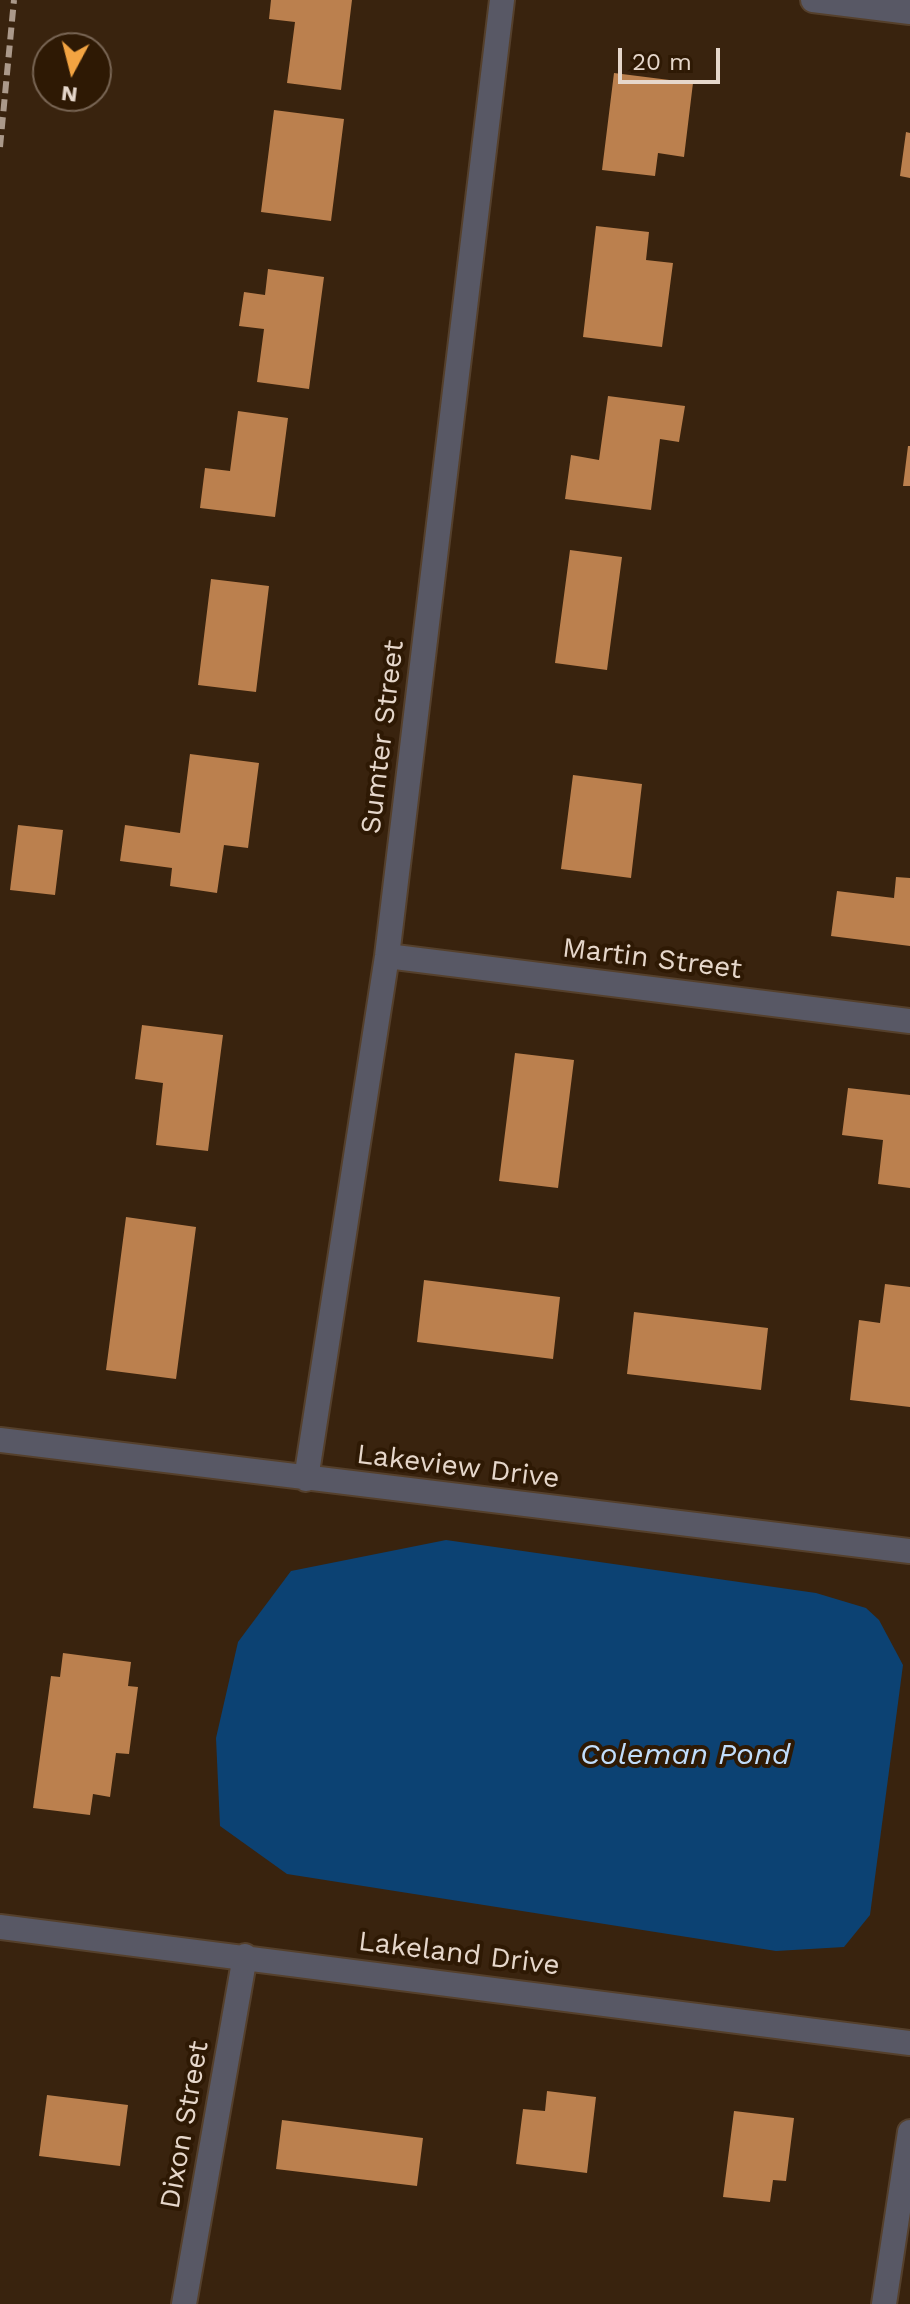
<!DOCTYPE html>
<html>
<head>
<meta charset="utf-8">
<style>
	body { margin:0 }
	#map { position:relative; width:910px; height:2304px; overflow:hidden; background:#39230e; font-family:"Work Sans",sans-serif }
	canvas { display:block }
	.north { position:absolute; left:32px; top:32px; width:80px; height:80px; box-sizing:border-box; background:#2e1904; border:2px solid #786554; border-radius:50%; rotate:187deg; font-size:22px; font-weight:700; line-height:32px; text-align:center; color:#e6d7cb }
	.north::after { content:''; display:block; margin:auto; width:28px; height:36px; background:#f3a442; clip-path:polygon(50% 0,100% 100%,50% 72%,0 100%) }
	.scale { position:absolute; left:618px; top:48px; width:102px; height:36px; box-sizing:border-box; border:4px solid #e6d7cb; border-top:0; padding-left:10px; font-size:24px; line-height:28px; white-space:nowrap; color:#e6d7cb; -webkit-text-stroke:6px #2e1904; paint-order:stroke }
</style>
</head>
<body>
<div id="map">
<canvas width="910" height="2304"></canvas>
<div class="north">N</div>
<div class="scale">20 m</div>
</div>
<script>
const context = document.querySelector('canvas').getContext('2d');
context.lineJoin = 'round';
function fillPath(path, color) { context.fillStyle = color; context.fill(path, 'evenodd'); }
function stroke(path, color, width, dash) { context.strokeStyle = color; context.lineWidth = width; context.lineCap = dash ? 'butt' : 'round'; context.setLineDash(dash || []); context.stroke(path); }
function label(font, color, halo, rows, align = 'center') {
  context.font = font + ' "Work Sans",sans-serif'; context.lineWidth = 8; context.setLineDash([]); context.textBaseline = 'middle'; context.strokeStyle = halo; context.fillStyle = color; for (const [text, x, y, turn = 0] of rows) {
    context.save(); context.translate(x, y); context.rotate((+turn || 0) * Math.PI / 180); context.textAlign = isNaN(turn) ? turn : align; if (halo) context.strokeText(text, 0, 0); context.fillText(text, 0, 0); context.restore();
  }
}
fillPath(new Path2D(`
	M446 1540 816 1593 866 1608 879 1620 903 1665 870 1915 844 1947 776 1951 287 1874 220 1826 216 1738 238 1642 291 1571Z`), '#0c4273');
fillPath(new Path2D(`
	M271 0H352L341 90 287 83 295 22 269 19Z
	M614 73 693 83 684 157 658 153 655 176 602 170Z
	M274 110 344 119 331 221 261 212Z
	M906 132 910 133V178L900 176Z
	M596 226 649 232 646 260 673 263 662 347 583 337Z
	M268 269 324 277 309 389 257 382 264 329 239 326 244 292 265 295Z
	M608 396 685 406 679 442 660 439 651 510 565 499 571 455 599 460Z
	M238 411 288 418 275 517 200 508 205 468 230 471Z
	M908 446H910V486H903Z
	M570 550 622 557 607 670 555 663Z
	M211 579 269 586 256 692 198 685Z
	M190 754 259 763 248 848 224 845 217 893 170 886 172 868 120 861 125 825 180 833Z
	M573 775 642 784 631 878 561 869Z
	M18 825 63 830 55 895 10 890Z
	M896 877 910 878V946L831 936 837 891 894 898Z
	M142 1025 223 1035 208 1151 156 1145 163 1083 135 1079Z
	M515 1053 574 1060 558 1188 499 1181Z
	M848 1088 910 1095V1188L878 1184 883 1140 842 1135Z
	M126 1217 196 1227 176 1379 106 1370Z
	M424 1280 560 1297 553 1359 417 1342Z
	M885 1284 910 1287V1407L850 1400 859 1320 880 1323Z
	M634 1312 768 1328 761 1390 627 1374Z
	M63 1653 131 1662 128 1686 138 1687 129 1754 116 1753 110 1797 93 1794 90 1815 33 1808 51 1676 60 1677Z
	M547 2091 596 2097 587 2173 516 2164 523 2109 545 2111Z
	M47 2095 128 2105 120 2166 39 2156Z
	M734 2111 794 2118 786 2181 773 2180 770 2202 723 2197Z
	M282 2120 423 2138 417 2186 276 2169Z`), '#bb804e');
const minor = new Path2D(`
	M813 0 910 12
	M387 956 910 1021
	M0 1440 910 1551
	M306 1479 387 956 502 0
	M0 1927 910 2043
	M184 2304 245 1956
	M884 2304 910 2132`);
stroke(minor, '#55402c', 28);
stroke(minor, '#585865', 24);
stroke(new Path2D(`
	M0 147 14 0`), '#ab998a', 6, [12, 6]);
label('28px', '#e6d7cb', '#2e1904', [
	["Sumter Street",383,737,-83],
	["Martin Street",652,959,7],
	["Lakeview Drive",458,1467,7],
	["Lakeland Drive",459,1954,7],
	["Dixon Street",185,2125,-80]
]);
label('italic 30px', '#c1ddfb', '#2e1904', [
	["Coleman Pond",685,1755]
]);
</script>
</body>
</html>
